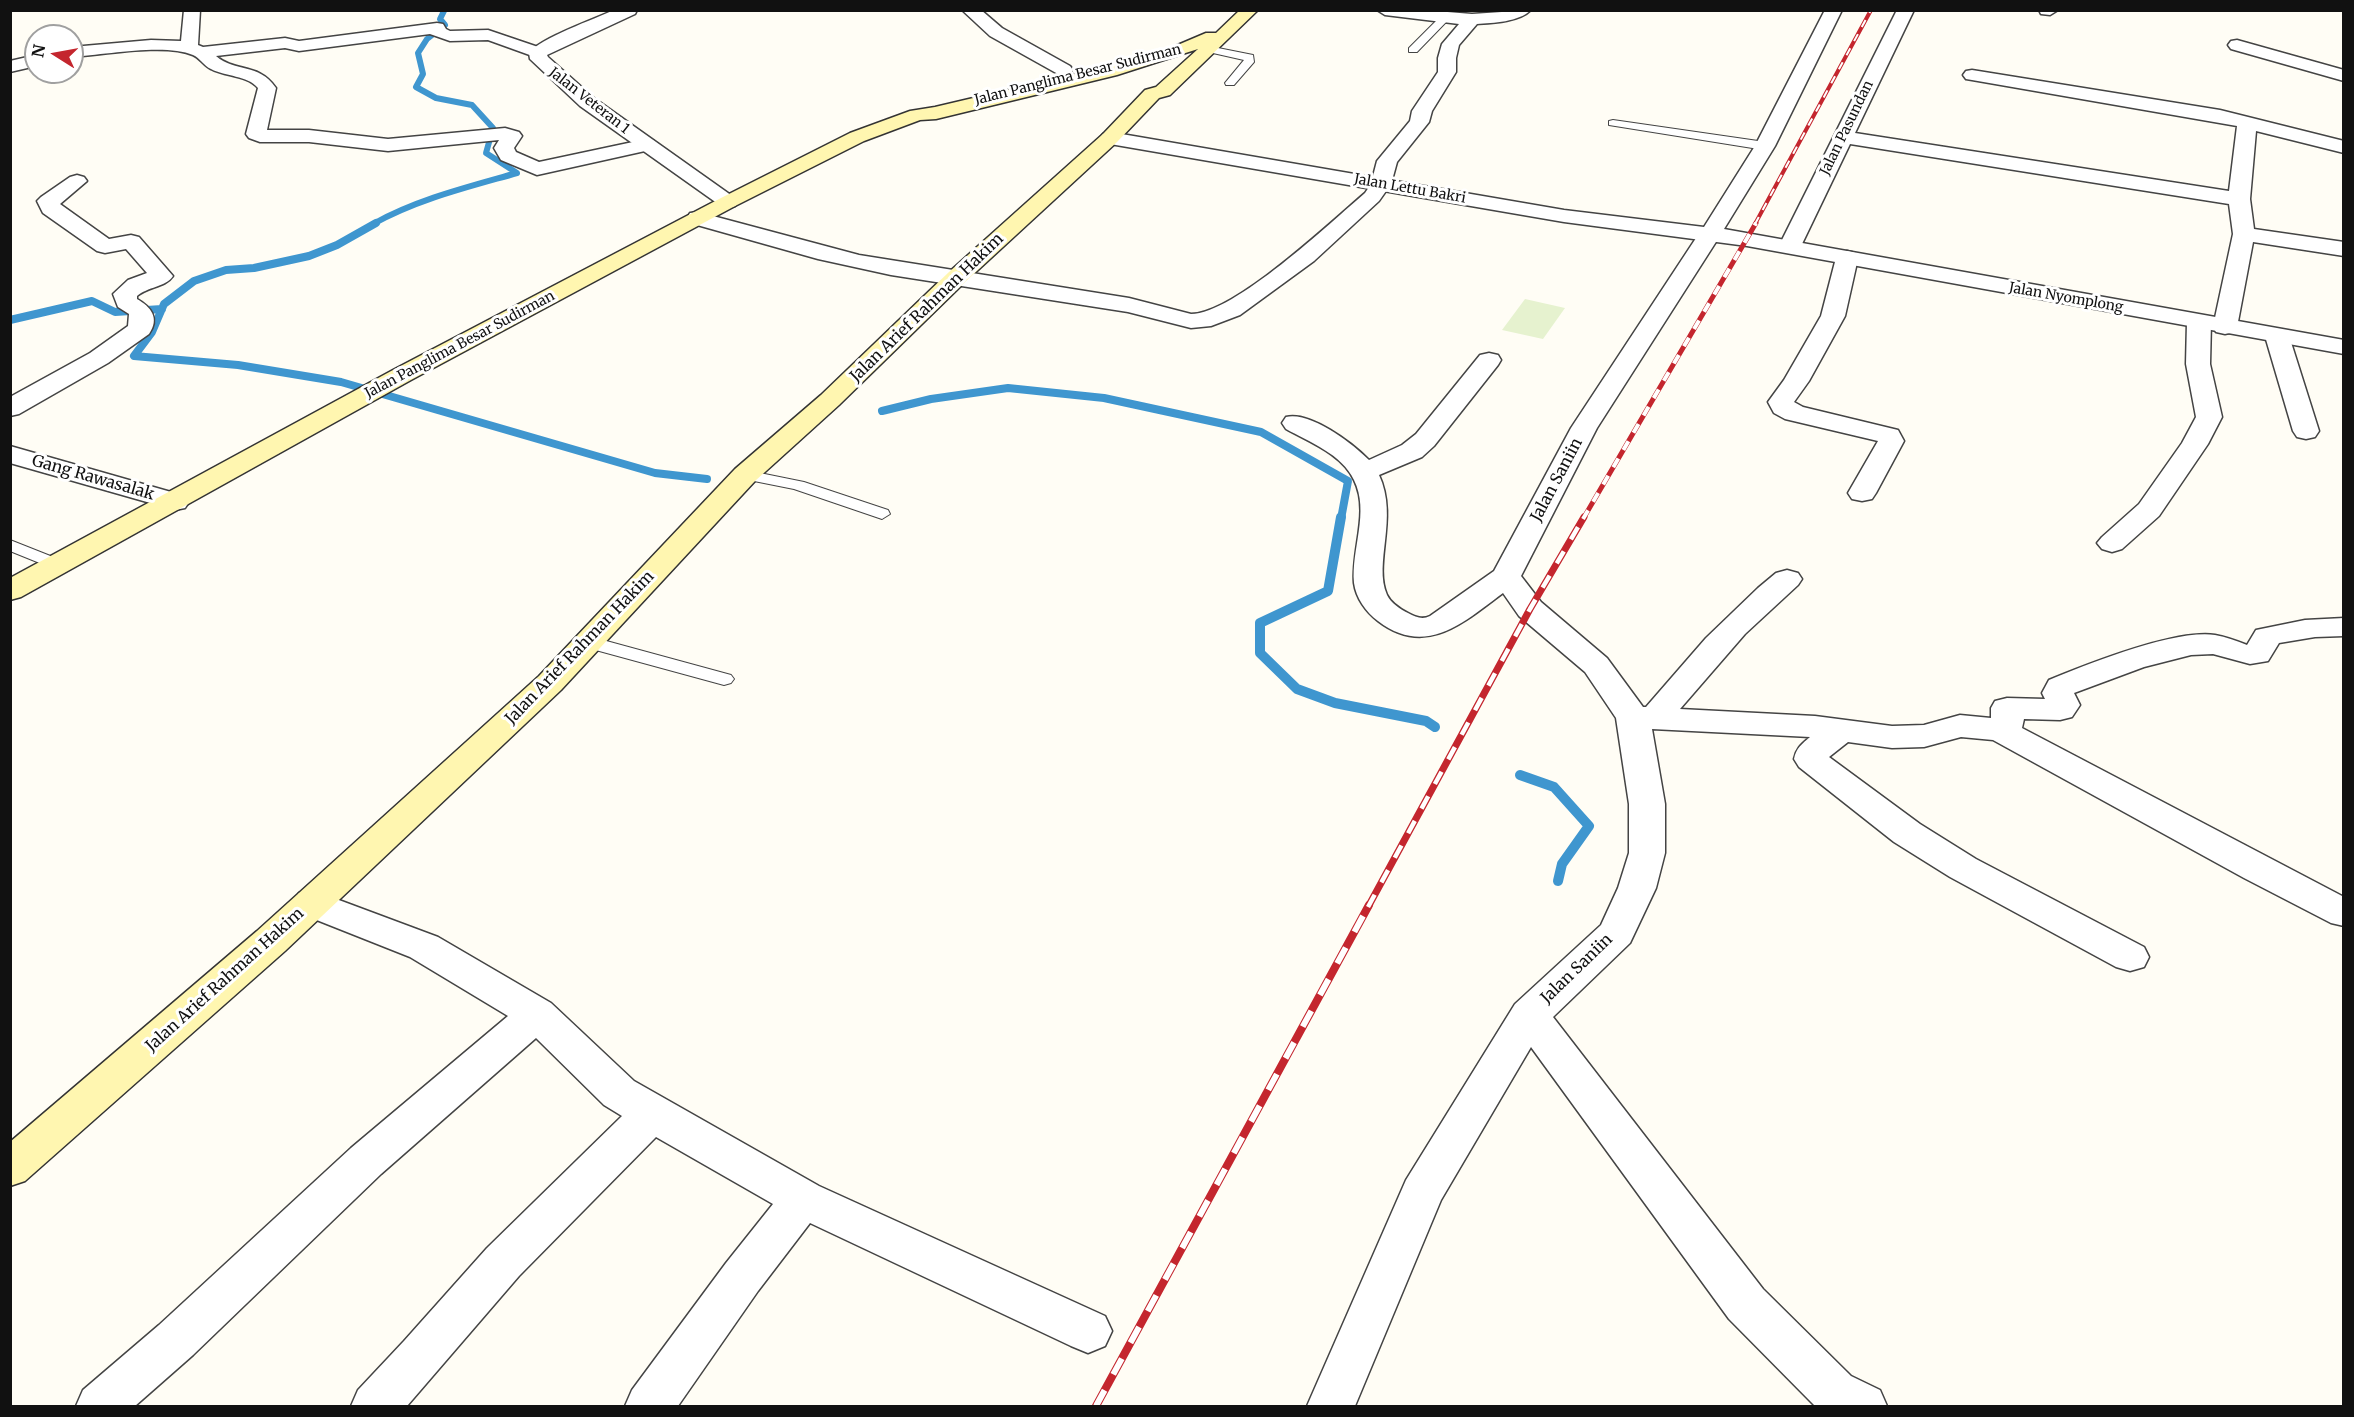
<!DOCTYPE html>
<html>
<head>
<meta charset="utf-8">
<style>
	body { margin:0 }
	#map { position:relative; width:2354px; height:1417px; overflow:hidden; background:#fffdf5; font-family:Merriweather,serif }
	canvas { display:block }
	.frame { position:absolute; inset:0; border:12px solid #111; pointer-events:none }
	.north { position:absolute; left:24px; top:24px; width:60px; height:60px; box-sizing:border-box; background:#fff; border:2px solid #a0a0a0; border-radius:50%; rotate:281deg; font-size:16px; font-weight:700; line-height:24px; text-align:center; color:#111 }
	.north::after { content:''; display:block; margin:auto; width:21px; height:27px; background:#c4262e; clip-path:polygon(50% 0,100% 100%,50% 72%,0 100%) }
</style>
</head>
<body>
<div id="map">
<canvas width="2354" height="1417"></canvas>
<div class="frame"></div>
<div class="north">N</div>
</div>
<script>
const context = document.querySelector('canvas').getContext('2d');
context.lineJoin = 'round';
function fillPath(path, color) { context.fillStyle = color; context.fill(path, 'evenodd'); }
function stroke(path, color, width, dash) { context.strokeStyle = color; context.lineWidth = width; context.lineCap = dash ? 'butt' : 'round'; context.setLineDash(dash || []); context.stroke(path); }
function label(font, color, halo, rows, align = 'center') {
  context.font = font + ' Merriweather,serif'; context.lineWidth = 6; context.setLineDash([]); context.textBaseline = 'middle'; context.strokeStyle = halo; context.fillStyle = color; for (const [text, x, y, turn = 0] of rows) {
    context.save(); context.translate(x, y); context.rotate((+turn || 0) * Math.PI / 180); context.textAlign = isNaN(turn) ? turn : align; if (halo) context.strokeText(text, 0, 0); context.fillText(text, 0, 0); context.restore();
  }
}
fillPath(new Path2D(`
	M1525 299 1565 308 1543 339 1502 330Z`), '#e6f2cf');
stroke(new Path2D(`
	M373 224C418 199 468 187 517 173L486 153 493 128 472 105 436 98 416 87 423 74 418 53 427 39 445 25 440 19 444 11 442 10`), '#3f96cf', 6);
stroke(new Path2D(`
	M376 223 337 245 309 256 254 268 226 270 194 281 164 304 152 332 134 356 238 365 341 382 655 473 707 479
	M10 320 92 301 115 312 162 309
	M882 411 931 399 1008 388 1104 398 1261 432 1348 481 1341 519`), '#3f96cf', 8);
stroke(new Path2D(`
	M1341 517 1328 591 1260 623V653L1297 689 1335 703 1426 721 1435 727
	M1520 775 1554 787 1589 826 1562 864 1558 881`), '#3f96cf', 10);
const service = new Path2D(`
	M1441 16 1450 18 1417 52H1409V48Z
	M1208 46 1253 55 1254 62 1234 85H1226L1225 83 1244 60 1204 51V47Z
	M1613 120 1765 142 1771 146 1765 150 1609 125V121Z
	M745 470 804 482 888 510 890 514 882 519 794 489 739 478 737 475 739 472Z
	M10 540 63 561 66 565 63 569 57 570 10 551Z
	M588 636 731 675 734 679 731 683 724 685 581 646 579 642 581 638Z`);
const minor = new Path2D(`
	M184 10H200L198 45 203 47 285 38 299 41 437 23 443 24 446 29 450 31 488 30 544 49 547 53 544 57 538 58 488 40 450 41 430 34 299 51 285 48 216 56C236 73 258 62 276 88L267 130H309L388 139 505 128 519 132 522 136 514 148 516 152 539 162 647 139 654 141 657 145 654 149 537 175 501 160 494 148 499 140 388 151 309 142H260L249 138 246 134 258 88C247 75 226 77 211 69 204 66 200 58 193 55 165 43 103 55 72 57V47L151 40 181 41Z
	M962 10H981L1002 28 1070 66 1073 70 1070 74H1058L990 36Z
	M1377 10H1423L1472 14 1531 10C1519 22 1493 23 1477 24L1459 45 1456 58V72L1432 111 1429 122 1397 162 1391 184 1379 201 1314 261 1240 315 1211 326 1191 328 1128 312 891 275 818 259 690 223 687 218 690 213 698 212 859 255 1129 298 1191 314C1234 314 1331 222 1365 193L1371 184 1377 161 1410 121 1412 111 1438 72V58L1442 44 1459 24 1385 15Z
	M1897 10H1914L1855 133 2229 191 2237 126 1972 80 1966 79 1963 75 1966 71 1972 70 2220 110 2344 141V153L2256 131 2250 199 2254 229 2344 242V256L2253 242 2237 327 2234 332 2225 334 2216 332 2213 327 2233 234 2229 204 1850 144 1801 246 1798 251 1790 253 1782 251 1779 246Z
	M2039 10H2058L2050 15 2041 14Z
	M2237 40 2344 70V81L2231 49 2228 45 2231 41Z
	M36 55V66L10 72V61Z
	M77 175 84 177 87 181 60 204 109 239 131 235 139 237 173 276C166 287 147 287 137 296V299C151 307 160 318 149 334L108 363 19 414 10 416V397L90 353 128 326 129 314 118 307 113 294 128 280 147 273 126 249 105 253 97 251 43 213 37 201 41 197 70 177Z
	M1710 227 1718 229 1721 234 1597 428 1521 576 1541 602 1607 658 1643 707H1646L1706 638 1758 588 1776 573 1787 570 1798 573 1802 579 1798 585 1745 634 1680 709 1815 716 1892 726 1924 725 1960 715 1991 718V708L1995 701 2007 698 2045 699 2042 693 2049 680C2088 664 2175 629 2215 635 2226 637 2237 641 2247 645L2256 630 2305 620 2344 618V636L2315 637 2279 643 2268 661 2250 664 2213 654 2191 655 2144 667 2074 693 2080 705 2072 717 2060 720 2024 719 2022 728 2344 897V926L2331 923 2244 878 1993 740 1961 737 1924 747 1892 748 1848 742 1829 757 1920 824 1976 859 2144 947 2149 957 2144 967 2130 971 2116 967 1950 877 1894 842 1799 767 1794 759C1796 748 1802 744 1810 737L1652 729 1665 804V853L1656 888 1630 943 1553 1017 1763 1289 1851 1376 1880 1390 1887 1406H1815L1729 1319 1531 1047 1441 1200 1355 1406H1307L1406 1180 1515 1004 1601 925 1618 888 1629 853V804L1616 718 1585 672 1519 616 1503 593C1464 622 1426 658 1378 621 1366 612 1356 598 1354 583 1351 549 1370 512 1354 480 1342 454 1309 442 1286 429L1282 423 1286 417C1310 411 1352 443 1369 460L1402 445 1416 434 1480 355 1489 353 1498 355 1501 360 1498 365 1434 446 1422 457 1379 475C1399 518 1373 563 1387 595 1391 603 1400 609 1408 613 1416 617 1422 620 1430 616L1494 571 1571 428 1702 229Z
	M1847 251 1855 253 1858 258 1845 316 1809 381 1794 402 1803 407 1898 430 1904 441 1876 493 1872 499 1862 501 1852 499 1848 493 1878 441 1785 419 1774 413 1768 402 1784 380 1821 316 1836 258 1839 253Z
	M2199 315 2207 317 2211 322 2210 364 2222 417 2208 444 2159 516 2122 549 2112 552 2102 549 2097 543 2102 537 2139 504 2182 443 2196 417 2186 364 2187 322 2191 317Z
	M2277 329 2286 331 2289 336 2319 431 2315 437 2306 439 2297 437 2293 431 2265 336 2268 331Z
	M10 446 185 496 189 502 185 508 175 510 10 463Z
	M312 890 438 937 551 1003 634 1081 819 1186 1105 1316 1112 1331 1105 1346 1088 1353 1071 1346 810 1223 758 1291 678 1406H625L632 1390 726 1263 773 1204 656 1137 519 1276 407 1406H351L358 1390 404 1341 487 1248 622 1116 604 1105 536 1038 381 1174 193 1355 135 1406H76L83 1390 159 1325 351 1148 508 1016 410 957 299 913 293 903 299 893Z`);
const tertiary = new Path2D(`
	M614 10H637L635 14 547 55 548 57 594 98 735 198 739 202 735 206 728 208 721 206 580 106 530 59 529 53C540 38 595 19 614 10Z
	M1825 10H1842L1775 146 1724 229 2344 340V354L1747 246 1564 222 1110 144 1103 142 1100 138 1103 134 1110 132 1564 210 1704 227 1755 146Z`);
const secondary = new Path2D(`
	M1240 10H1258L1170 95 1159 98 1117 142 965 282 839 405 755 481 561 690 285 951 25 1181 10 1186V1142L257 931 539 676 735 469 821 395 949 272 1103 134 1145 90 1156 87 1198 49 1117 75 936 119 920 120 864 141 735 206 411 380 21 597 10 600V578L393 370 721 198 850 133 910 111 935 107 1105 67 1173 47 1206 33H1216Z`);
stroke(service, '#444', 2);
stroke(minor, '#444', 3);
stroke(tertiary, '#444', 3);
stroke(secondary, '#333', 3);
fillPath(service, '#fff');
fillPath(minor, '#fff');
fillPath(tertiary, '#fff');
fillPath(secondary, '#fff6b0');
const railFar3 = new Path2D(`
	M1755 224 1871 10`);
const railFar2 = new Path2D(`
	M1583 519 1756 223`);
const railFar1 = new Path2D(`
	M1368 907 1530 609 1584 517`);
const rail = new Path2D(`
	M1096 1406 1369 905`);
stroke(railFar3, '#c4262e', 4);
stroke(railFar2, '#c4262e', 5);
stroke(railFar1, '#c4262e', 7);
stroke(rail, '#c4262e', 8);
stroke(railFar3, '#fff', 2, [8]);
stroke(railFar2, '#fff', 4, [10]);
stroke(railFar1, '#fff', 4.5, [14]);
stroke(rail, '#fff', 6, [18]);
label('14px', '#111', '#fff', [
	["Jalan Panglima Besar Sudirman",1078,75,-14],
	["Jalan Veteran 1",589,101,38],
	["Jalan Pasundan",1847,128,-64],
	["Jalan Lettu Bakri",1410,189,10],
	["Jalan Nyomplong",2066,298,10],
	["Jalan Panglima Besar Sudirman",460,345,-28]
]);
label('16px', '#111', '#fff', [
	["Jalan Arief Rahman Hakim",927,308,-44],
	["Gang Rawasalak",93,478,16],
	["Jalan Saniin",1557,480,-62],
	["Jalan Arief Rahman Hakim",580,648,-46],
	["Jalan Saniin",1577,969,-44],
	["Jalan Arief Rahman Hakim",225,980,-42]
]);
</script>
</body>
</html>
